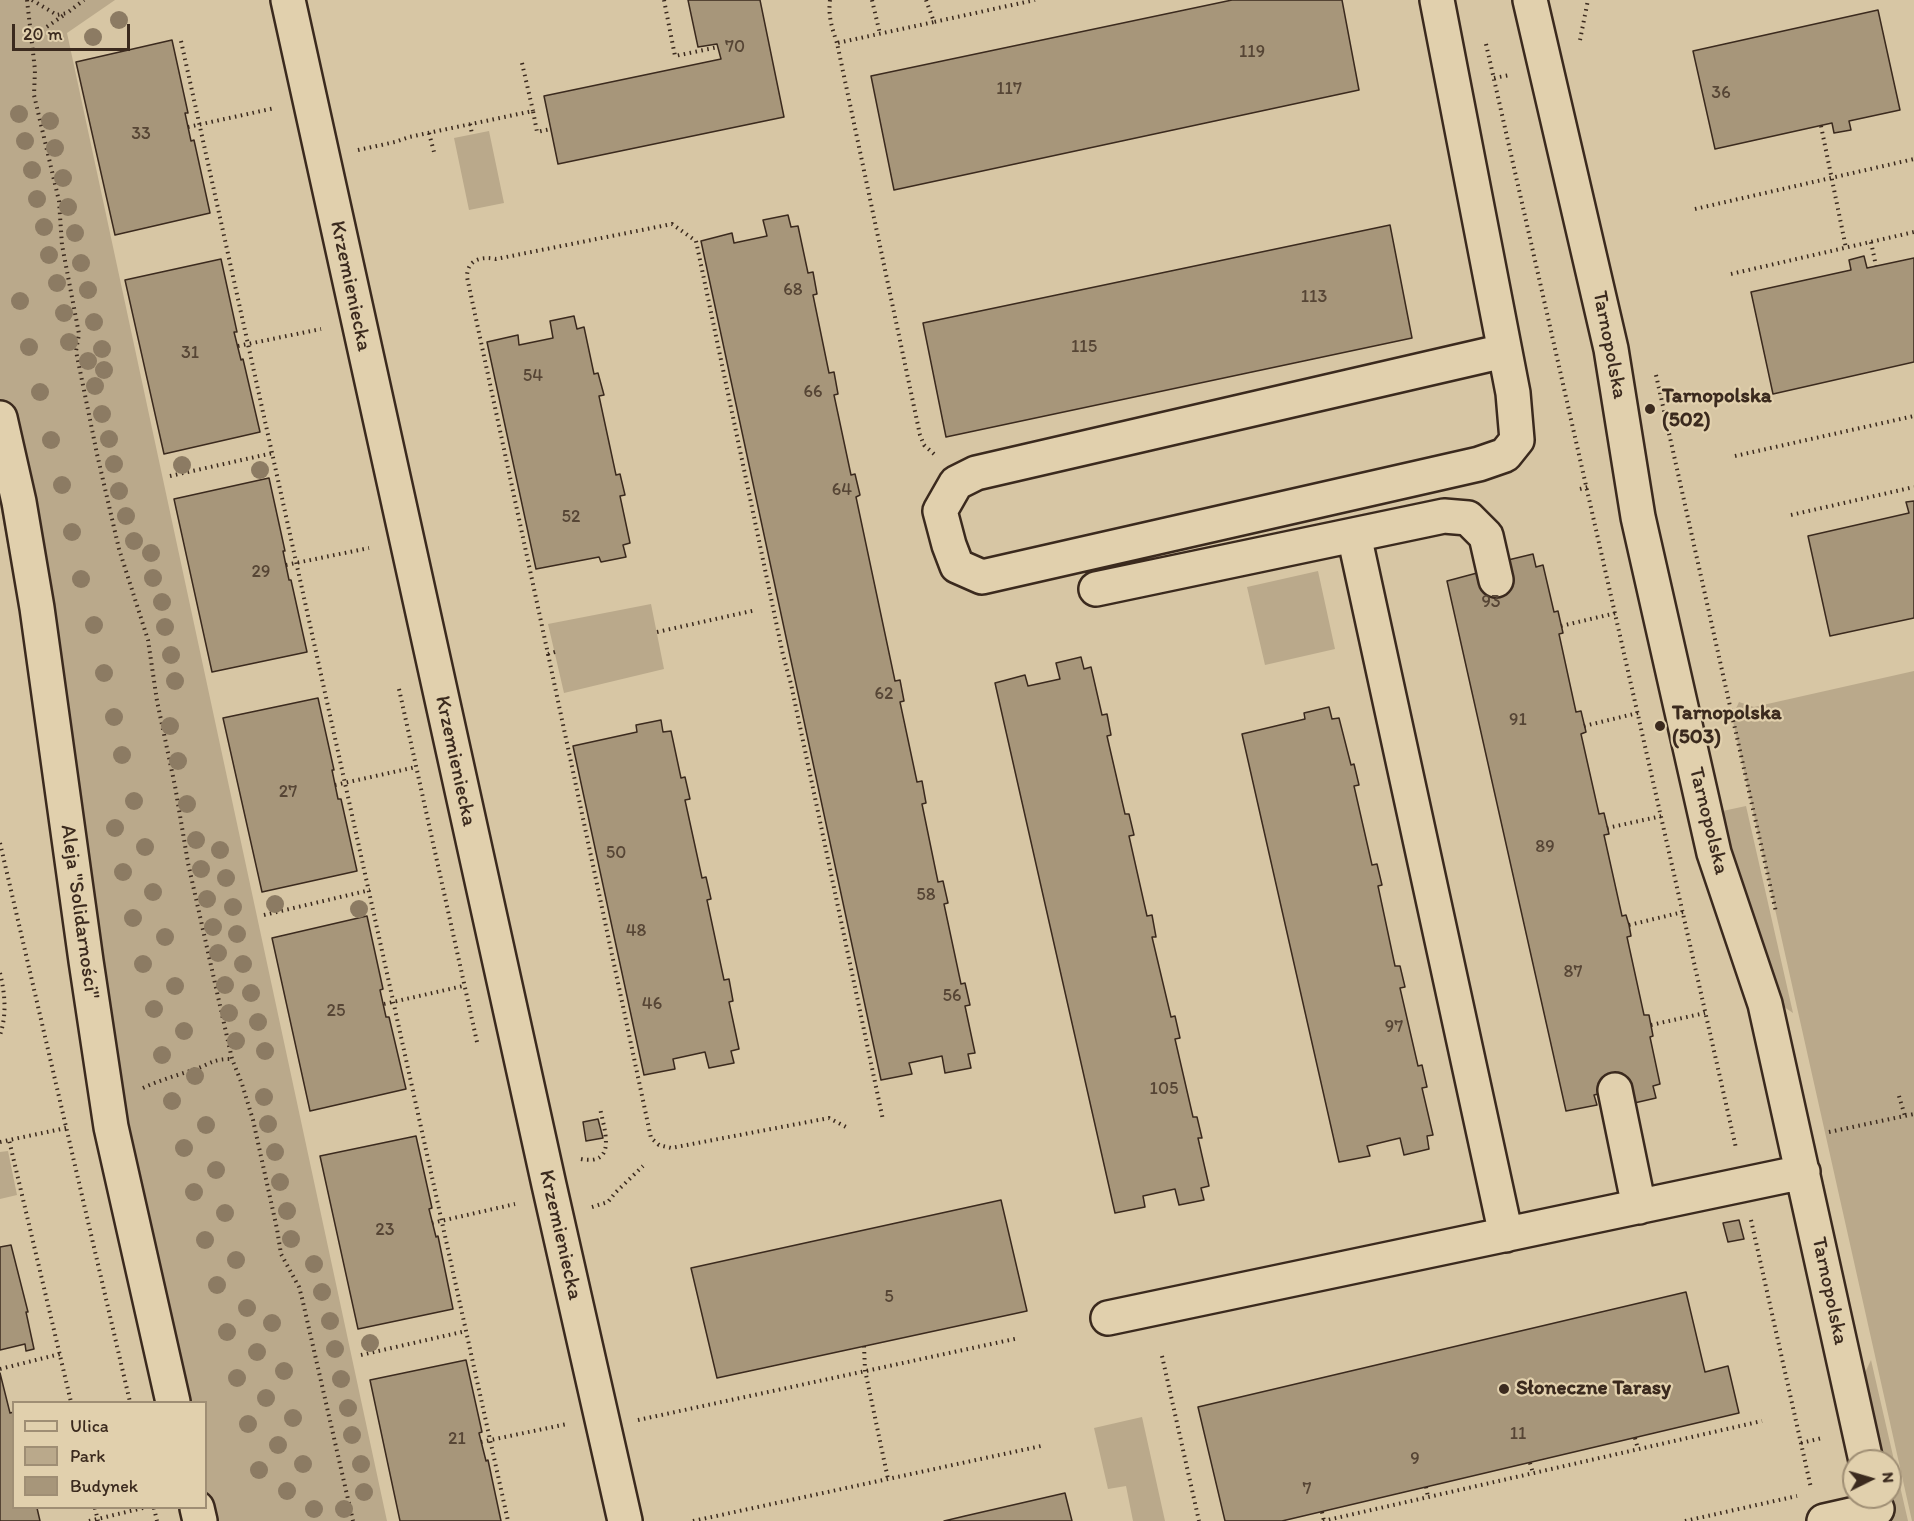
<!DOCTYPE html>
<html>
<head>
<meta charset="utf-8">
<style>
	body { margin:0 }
	#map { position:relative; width:1914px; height:1521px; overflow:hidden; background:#d7c6a4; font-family:Itim,sans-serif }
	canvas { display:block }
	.legend { position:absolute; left:12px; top:1401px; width:195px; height:108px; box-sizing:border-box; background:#e1d0ad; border:2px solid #9f8e74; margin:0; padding:8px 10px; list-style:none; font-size:18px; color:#3b2a1e }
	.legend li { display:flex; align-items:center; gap:12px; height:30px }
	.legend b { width:30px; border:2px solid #9f8e74 }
	.north { position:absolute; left:1842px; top:1449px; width:60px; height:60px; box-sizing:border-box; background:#e1d0ad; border:2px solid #9f8e74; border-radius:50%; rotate:85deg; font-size:16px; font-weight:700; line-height:24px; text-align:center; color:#3b2a1e }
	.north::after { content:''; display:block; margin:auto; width:21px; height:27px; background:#3b2a1e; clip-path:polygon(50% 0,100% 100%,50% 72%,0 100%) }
	.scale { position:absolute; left:12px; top:24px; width:118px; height:27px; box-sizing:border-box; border:3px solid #3b2a1e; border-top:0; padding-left:8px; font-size:18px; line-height:21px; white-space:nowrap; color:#3b2a1e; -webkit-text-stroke:4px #e1d0ad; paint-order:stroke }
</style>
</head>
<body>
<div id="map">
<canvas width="1914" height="1521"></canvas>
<ul class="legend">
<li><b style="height:8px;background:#e1d0ad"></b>Ulica</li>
<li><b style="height:16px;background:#baa98b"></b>Park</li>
<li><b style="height:16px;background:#a7967a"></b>Budynek</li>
</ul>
<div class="north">N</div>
<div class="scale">20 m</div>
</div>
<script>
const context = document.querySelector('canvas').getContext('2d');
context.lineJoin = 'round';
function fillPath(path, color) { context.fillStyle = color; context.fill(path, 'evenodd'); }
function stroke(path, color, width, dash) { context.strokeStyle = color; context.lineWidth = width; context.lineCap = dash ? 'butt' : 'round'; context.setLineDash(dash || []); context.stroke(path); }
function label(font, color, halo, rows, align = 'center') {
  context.font = font + ' Itim,sans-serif'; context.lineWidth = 4.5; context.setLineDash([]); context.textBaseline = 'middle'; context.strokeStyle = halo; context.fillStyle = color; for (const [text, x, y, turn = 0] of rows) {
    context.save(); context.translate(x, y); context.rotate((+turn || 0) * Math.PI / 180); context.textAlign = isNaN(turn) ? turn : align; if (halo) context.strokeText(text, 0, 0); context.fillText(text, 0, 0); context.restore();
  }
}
fillPath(new Path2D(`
	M0 0H115L67 33 387 1521H201L206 1508V1402H174L92 1004 0 505Z
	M489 131 504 203 469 210 454 138Z
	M1318 571 1335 649 1265 665 1247 587Z
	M651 604 664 669 564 693 548 624Z
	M1914 671V1521H1912L1732 717 1739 702 1754 707Z
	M1746 806 1793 1013 1774 1000 1718 812Z
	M8 1151 17 1195 0 1199V1152Z
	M1871 1360 1908 1521H1891L1886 1497H1890V1461H1878L1861 1381Z
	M1142 1417 1165 1521H1133L1126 1486 1108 1489 1094 1428Z`), '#baa98b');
const building = new Path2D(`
	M688 0H760L784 117 558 164 544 96 721 59 717 44 698 47Z
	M1232 0H1342L1359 90 894 190 871 76Z
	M1878 10 1900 110 1849 121 1851 130 1834 133 1832 123 1715 149 1693 51Z
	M172 40 188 113H185L191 141 194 140 210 213 115 235 76 62Z
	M788 215 791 227 798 226 808 273 813 272 817 294 813 295 829 373 834 372 838 394 834 395 851 475 855 474 860 495 856 497 895 681 900 680 904 701 900 702 917 782 922 781 926 803 922 804 938 882 943 881 948 903 944 904 961 984 965 983 970 1005 965 1006 975 1053 968 1054 971 1068 945 1073 942 1056 909 1063 912 1074 881 1080 701 241 732 233 734 243 767 236 763 220Z
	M1390 225 1412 338 946 437 923 323Z
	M1864 256 1867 268 1914 258V362L1773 394 1751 292 1851 270 1849 260Z
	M221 259 237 332H234L241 360 243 359 260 432 164 454 125 280Z
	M574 316 577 329 584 327 594 374 598 373 604 395 599 396 616 475 620 474 625 495 620 496 630 543 623 545 626 557 601 562 599 557 536 569 487 342 518 335 519 345 553 338 550 321Z
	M269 478 285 551H283L289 580H291L307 652 212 672 174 499Z
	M1914 501V618L1830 636 1808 536 1909 513 1906 502Z
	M1533 554 1536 567 1543 565 1554 612 1558 611 1563 633 1559 634 1576 712 1581 711 1586 732 1581 734 1599 814 1604 813 1609 834 1604 835 1622 916 1626 915 1629 925 1631 936 1627 937 1644 1015H1649L1653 1036 1650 1037 1660 1084 1653 1086 1656 1098 1630 1104 1627 1087 1594 1095 1597 1105 1566 1111 1447 581 1477 573 1479 584 1512 576 1508 560Z
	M1081 657 1084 669 1091 667 1102 715 1107 714 1111 735 1107 736 1125 814H1129L1134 835 1129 836 1147 916 1152 915 1156 937H1152L1171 1017 1175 1016 1180 1038 1175 1039 1193 1117H1197L1202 1138H1198L1209 1186 1201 1188 1204 1200 1179 1205 1175 1189 1143 1196 1145 1207 1115 1213 995 683 1025 675 1028 686 1060 679 1056 663Z
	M318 698 334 770H332L338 799H341L357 871 262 892 223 718Z
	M1329 707 1332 719 1339 718 1351 765 1354 764 1359 785 1354 786 1372 865 1377 864 1382 885 1378 886 1395 966H1400L1405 987 1400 988 1418 1066 1422 1065 1427 1087 1422 1088 1433 1135 1427 1136 1429 1149 1404 1155 1400 1138 1367 1146 1370 1156 1339 1162 1242 734 1305 719 1304 713Z
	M661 720 663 732 671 731 681 778 685 777 690 799 685 800 702 878 706 877 711 899 707 900 724 980 729 979 733 1001 729 1002 739 1049 731 1051 734 1063 709 1068 705 1052 673 1059 675 1069 644 1075 573 746 637 732 636 725Z
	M367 916 383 989 380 990 386 1017H389L406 1089 310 1111 272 938Z
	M598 1119 603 1138 586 1141 583 1122Z
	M416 1136 432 1208 429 1209 436 1237 438 1236 453 1309 358 1329 320 1156Z
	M1001 1200 1027 1311 717 1378 691 1268Z
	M1739 1220 1744 1239 1728 1242 1723 1223Z
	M11 1245 28 1312H26L34 1349 26 1351 25 1344 0 1350V1247Z
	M1686 1292 1705 1372 1728 1366 1739 1413 1282 1521H1225L1198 1407Z
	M466 1360 482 1432 479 1433 486 1461 488 1460 501 1521H400L370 1380Z
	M0 1373 10 1413 14 1412V1508H37L40 1521H0Z
	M1065 1493 1072 1521H944L965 1516Z`);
fillPath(building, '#a7967a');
stroke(building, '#3b2a1e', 1.5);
const minor = new Path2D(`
	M288 0 549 1185 625 1521
	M1437 0 1513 393 1517 440 1505 455 1479 464 982 577 957 566 949 545 940 511 956 483 976 473 1504 351
	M1530 0 1611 349 1638 517 1714 853 1765 1004 1866 1461
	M0 418 19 502 37 608 86 961 111 1127 173 1402
	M1354 535 1506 1235
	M1096 589 1444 516 1468 518 1486 536 1496 580
	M1615 1090 1639 1207
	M1108 1318 1803 1172
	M197 1508 200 1521
	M1824 1521 1877 1509`);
stroke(minor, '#3b2a1e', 38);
stroke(new Path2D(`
	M27 0 35 70 34 95 59 201 62 245 79 334 76 351 97 454 119 549 148 640 157 701 175 786 188 863 232 1059 242 1084 253 1120 277 1229 281 1254 299 1287 302 1298 353 1521
	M32 0 57 15 67 13 84 0
	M664 0 675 56 718 47
	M830 0C828 16 832 28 837 43
	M872 0 880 34
	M926 0 934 22 1035 0
	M32 37 64 15
	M1580 40 1588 0
	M181 41 508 1521
	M1486 44 1736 1148
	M522 63 533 111
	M1494 78 1510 75
	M470 124 472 134
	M1821 126 1846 248
	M188 127 275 108
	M429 133 434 152
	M358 150 395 142 409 137 533 111 537 132 551 129
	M1695 209 1914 159
	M1871 242 1876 266
	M1731 274 1914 232
	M238 346 321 329
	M1656 375 1776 912
	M934 454 924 445 920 435 837 43 934 22
	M1735 456 1914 416
	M170 476 273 453
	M1580 489 1588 487
	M1791 515 1914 487
	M286 565 369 548
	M1561 626 1616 613
	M657 632 756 610
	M555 652 548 654 467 277C467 260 481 256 496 259L672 224 696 241 783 655 791 684 883 1120
	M548 654 651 1138 659 1145 671 1148 829 1118 846 1127
	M399 689 477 1042
	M1584 726 1638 713
	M335 785 416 767
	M1607 828 1662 816
	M0 843 130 1402
	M264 915 370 890
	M1629 925 1683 912
	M0 973C5 994 7 1014 0 1035
	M384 1004 463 986
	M1651 1025 1705 1013
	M143 1088C160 1080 178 1075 196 1069 212 1063 213 1059 232 1059
	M1899 1096 1905 1116
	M66 1128 9 1140 71 1402
	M1829 1132 1914 1114
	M0 1142 9 1140
	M581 1159C618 1166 604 1129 600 1108
	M592 1207 608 1202 615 1193 643 1166
	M1751 1220 1811 1488
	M432 1223 515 1204
	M864 1346 865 1370 888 1479
	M361 1355 466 1331
	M1162 1356 1199 1521
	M0 1369 60 1354
	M638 1420 1019 1338
	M1635 1438 1638 1449
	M481 1442 567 1424
	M1801 1443 1822 1438
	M1530 1463 1533 1473
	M1426 1487 1428 1497
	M95 1508 98 1521
	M154 1508 157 1521
	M1322 1512 1324 1521
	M89 1521 143 1508
	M693 1521 1041 1446
	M1323 1521 1762 1421
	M1685 1521 1797 1496`), '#3b2a1e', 4, [1.5, 4.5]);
stroke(minor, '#e1d0ad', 33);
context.fillStyle = '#8c7b63';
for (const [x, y] of [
	[119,20],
	[93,37],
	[19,114],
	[50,121],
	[25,141],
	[55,148],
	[32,170],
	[63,178],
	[37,199],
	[68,207],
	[44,227],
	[75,233],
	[49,255],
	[81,263],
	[57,283],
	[88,290],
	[20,301],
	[64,313],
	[94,322],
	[69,342],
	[29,347],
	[102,349],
	[88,361],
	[104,370],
	[95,386],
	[40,392],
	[102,414],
	[109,439],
	[51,440],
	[114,464],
	[182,465],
	[260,470],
	[62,485],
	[119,491],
	[126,516],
	[72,532],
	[134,541],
	[151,553],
	[153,578],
	[81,579],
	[162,602],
	[94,625],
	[165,627],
	[171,655],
	[104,673],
	[175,681],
	[114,717],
	[170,726],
	[122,755],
	[178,761],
	[134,801],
	[187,804],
	[115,828],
	[196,840],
	[145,847],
	[220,850],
	[201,869],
	[123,872],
	[226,878],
	[153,892],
	[207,899],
	[275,904],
	[233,907],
	[359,909],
	[133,918],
	[213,927],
	[237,934],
	[165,937],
	[218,953],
	[143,964],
	[243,964],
	[225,985],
	[175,986],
	[251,993],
	[154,1009],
	[229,1013],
	[258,1022],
	[184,1031],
	[236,1041],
	[265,1051],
	[162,1055],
	[195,1076],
	[264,1097],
	[172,1101],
	[268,1124],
	[206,1125],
	[184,1148],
	[275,1152],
	[216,1170],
	[280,1182],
	[194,1192],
	[287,1211],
	[225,1213],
	[291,1239],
	[205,1240],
	[236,1260],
	[314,1264],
	[217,1285],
	[322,1292],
	[247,1308],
	[330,1321],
	[272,1323],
	[227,1332],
	[370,1343],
	[335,1349],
	[257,1352],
	[284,1371],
	[237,1378],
	[341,1379],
	[266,1398],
	[348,1408],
	[293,1418],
	[248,1424],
	[352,1435],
	[278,1445],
	[303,1464],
	[361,1464],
	[259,1470],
	[287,1491],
	[364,1492],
	[314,1509],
	[344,1509]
]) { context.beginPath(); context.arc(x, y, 9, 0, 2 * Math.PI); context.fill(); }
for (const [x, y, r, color] of [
	[1650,409,6,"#3b2a1e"],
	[1660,726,6,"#3b2a1e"],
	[1504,1389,6,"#3b2a1e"]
]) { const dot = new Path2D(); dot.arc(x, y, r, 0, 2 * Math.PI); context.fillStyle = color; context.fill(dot); stroke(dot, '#e1d0ad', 2); }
label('18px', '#564535', null, [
	["70",735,47],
	["119",1252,52],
	["117",1009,89],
	["36",1721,93],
	["33",141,134],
	["68",793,290],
	["113",1314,297],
	["115",1084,347],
	["31",190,353],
	["54",533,376],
	["66",813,392],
	["64",842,490],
	["52",571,517],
	["29",261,572],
	["93",1491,602],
	["62",884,694],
	["91",1518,720],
	["27",288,792],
	["89",1545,847],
	["50",616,853],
	["58",926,895],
	["48",636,931],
	["87",1573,972],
	["56",952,996],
	["46",652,1004],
	["25",336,1011],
	["97",1394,1027],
	["105",1164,1089],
	["23",385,1230],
	["5",889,1297],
	["11",1518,1434],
	["21",457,1439],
	["9",1415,1459],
	["7",1307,1489]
]);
label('21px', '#3b2a1e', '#e1d0ad', [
	["Krzemieniecka",350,286,78],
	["Tarnopolska",1609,345,79],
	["Krzemieniecka",455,761,78],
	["Tarnopolska",1708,821,76],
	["Aleja \"Solidarności\"",79,912,82],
	["Krzemieniecka",560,1235,77],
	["Tarnopolska",1829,1291,78]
]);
label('bold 21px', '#3b2a1e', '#e1d0ad', [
	["Tarnopolska",1662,397],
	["(502)",1662,421],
	["Tarnopolska",1672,714],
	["(503)",1672,738],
	["Słoneczne Tarasy",1516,1389]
], 'left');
</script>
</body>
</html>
